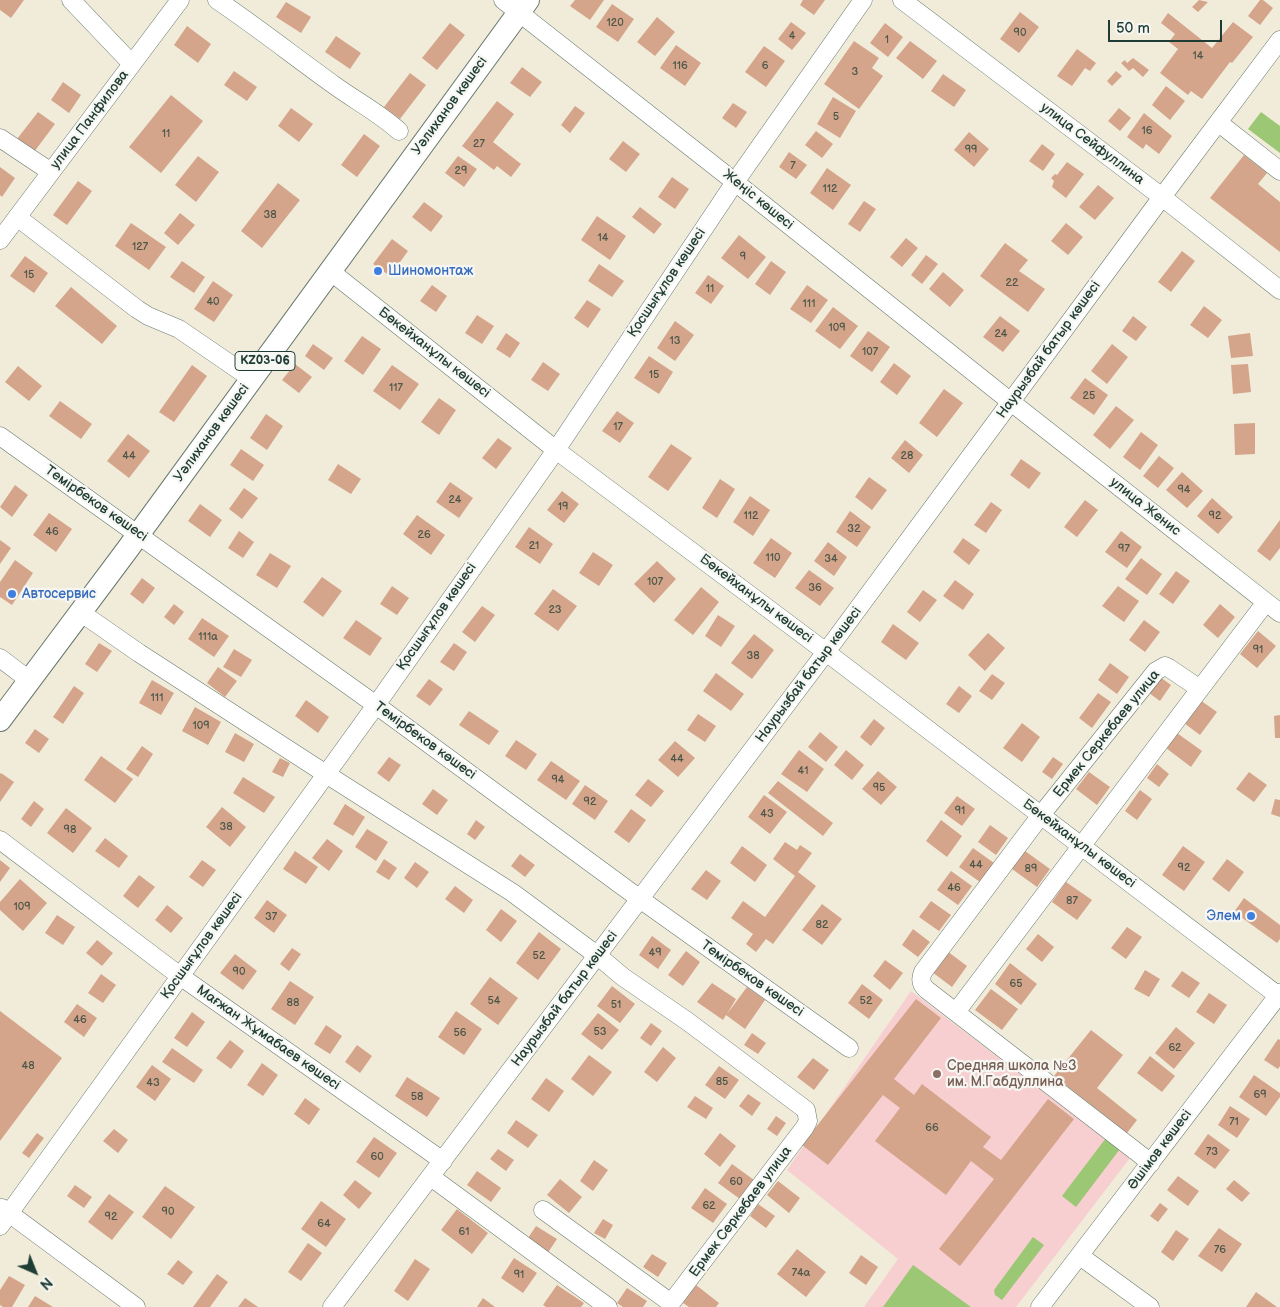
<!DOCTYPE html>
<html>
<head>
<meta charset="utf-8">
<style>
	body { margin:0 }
	#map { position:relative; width:1280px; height:1307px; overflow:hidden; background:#f1ecda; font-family:"Balsamiq Sans",sans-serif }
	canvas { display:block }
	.north { position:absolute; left:10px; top:1247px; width:50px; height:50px; -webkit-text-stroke:4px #f6f6f2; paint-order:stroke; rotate:136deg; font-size:14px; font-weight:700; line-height:20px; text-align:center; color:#1f3d34 }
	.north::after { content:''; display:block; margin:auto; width:18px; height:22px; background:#1f3d34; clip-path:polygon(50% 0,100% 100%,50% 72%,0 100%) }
	.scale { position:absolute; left:1108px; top:20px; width:114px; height:22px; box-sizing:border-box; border:2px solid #1f3d34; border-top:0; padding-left:6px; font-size:15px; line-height:18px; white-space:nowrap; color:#1f3d34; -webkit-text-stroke:4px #f6f6f2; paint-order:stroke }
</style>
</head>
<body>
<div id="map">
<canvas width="1280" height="1307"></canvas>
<div class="north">N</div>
<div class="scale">50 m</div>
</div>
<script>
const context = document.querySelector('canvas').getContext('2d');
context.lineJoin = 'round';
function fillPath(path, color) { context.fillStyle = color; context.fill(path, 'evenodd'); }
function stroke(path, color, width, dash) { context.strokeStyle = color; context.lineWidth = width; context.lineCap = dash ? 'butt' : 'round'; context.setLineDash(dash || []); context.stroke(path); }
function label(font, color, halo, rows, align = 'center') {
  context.font = font + ' "Balsamiq Sans",sans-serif'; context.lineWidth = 4.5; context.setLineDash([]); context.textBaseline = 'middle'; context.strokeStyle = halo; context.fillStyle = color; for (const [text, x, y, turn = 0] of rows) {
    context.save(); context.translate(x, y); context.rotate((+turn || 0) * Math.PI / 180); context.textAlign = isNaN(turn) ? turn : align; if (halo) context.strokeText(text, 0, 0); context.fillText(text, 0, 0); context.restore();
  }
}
fillPath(new Path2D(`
	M911 991 1130 1158 1016 1307H864L898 1259 787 1170Z`), '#f7cfd1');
fillPath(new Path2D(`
	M1261 112 1280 126V153L1248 129Z
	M1109 1134 1120 1149 1076 1207 1062 1196Z
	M1033 1237 1044 1245 1002 1300 995 1295 994 1290Z
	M913 1265 971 1307H883Z`), '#9cc774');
fillPath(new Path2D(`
	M0 0H24L11 18 0 10Z
	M575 0H604L590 20 570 6Z
	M803 0H825L814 15 800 5Z
	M1199 0 1208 2 1198 12 1192 7Z
	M1260 0H1263L1273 8 1260 25 1248 16Z
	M286 2 311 17 301 33 276 17Z
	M612 4 634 19 618 42 596 27Z
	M1020 12 1039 27 1019 53 1000 39Z
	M1168 13 1212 48 1233 22 1253 37 1232 63 1230 62 1202 99 1191 91 1188 95 1160 73 1178 49 1169 42 1175 34 1161 23Z
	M657 17 675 32 655 56 637 42Z
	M791 22 806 33 792 50 778 39Z
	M450 23 465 35 437 70 422 58Z
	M885 23 903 37 888 57 870 43Z
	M187 26 211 44 198 63 174 45Z
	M336 36 361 53 350 69 325 52Z
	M854 41 879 58 872 68 883 76 859 109 824 84Z
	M910 41 937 61 923 79 896 58Z
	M676 45 701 63 685 86 660 68Z
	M764 46 785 61 766 87 745 72Z
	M1077 49 1096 63 1090 71 1085 68 1072 86 1057 76Z
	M1133 58 1149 70 1143 77 1133 68 1129 71 1121 63 1125 60 1127 63Z
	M522 67 542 82 530 97 510 83Z
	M234 71 257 87 247 101 224 85Z
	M1116 71 1122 76 1112 86 1107 81Z
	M410 73 426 85 400 119 384 107Z
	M943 74 966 90 954 107 931 91Z
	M63 82 81 95 69 113 51 100Z
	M1166 86 1185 101 1170 120 1152 105Z
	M171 95 203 121 161 173 129 147Z
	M833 97 856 111 840 138 817 124Z
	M497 101 514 114 493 142 521 164 511 177 497 166 494 170 462 146Z
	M733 103 747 112 736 128 722 118Z
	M575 106 585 113 570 133 561 125Z
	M291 108 313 124 299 142 278 126Z
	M1119 108 1131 118 1120 131 1108 121Z
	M38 112 55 124 34 152 17 139Z
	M1144 113 1172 136 1159 154 1146 144 1143 149 1127 137Z
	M816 131 833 144 822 158 805 145Z
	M969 132 989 149 974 167 954 150Z
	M364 134 380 146 357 177 341 165Z
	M623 141 640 154 626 172 609 159Z
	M1042 144 1055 154 1043 171 1029 161Z
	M789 152 807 165 796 179 779 167Z
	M1244 155 1267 173 1258 184 1280 202V252L1210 198Z
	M198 156 219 172 196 202 175 185Z
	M458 156 477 169 464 187 445 173Z
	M1067 162 1084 174 1066 198 1052 187 1054 181 1051 178 1055 174 1057 175Z
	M0 167 15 178 2 197 0 195Z
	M827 168 851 185 833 210 810 193Z
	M672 177 689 189 675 209 658 197Z
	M78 181 92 191 67 225 53 215Z
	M278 183 300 200 262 248 241 231Z
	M1098 185 1114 198 1095 220 1079 207Z
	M864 201 876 209 860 232 848 224Z
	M424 202 443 216 431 232 412 217Z
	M640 207 662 224 654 234 632 217Z
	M180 213 195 225 178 245 164 233Z
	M597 216 626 236 610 260 581 240Z
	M131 223 166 247 149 270 115 246Z
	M1066 223 1083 237 1068 255 1051 241Z
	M739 235 766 257 748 279 721 258Z
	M906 238 918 248 902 267 890 257Z
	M392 239 408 251 390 276 373 264Z
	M1005 243 1028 260 1019 271 1045 289 1028 312 980 276Z
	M1182 251 1195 261 1171 292 1158 282Z
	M926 255 938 264 922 284 911 275Z
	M25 256 48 273 34 293 10 276Z
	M182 261 205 277 194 293 170 277Z
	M771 261 786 272 770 295 755 284Z
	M599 264 624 281 612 297 588 281Z
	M943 272 964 290 950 307 929 289Z
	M708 275 724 286 711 304 695 293Z
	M213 281 233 295 214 322 194 309Z
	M432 285 447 296 436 312 420 301Z
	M807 285 828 300 811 323 790 309Z
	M71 287 117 326 102 344 55 306Z
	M587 300 601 309 588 328 574 318Z
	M1204 306 1222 320 1208 338 1190 325Z
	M833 307 858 326 840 349 815 331Z
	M477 315 494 326 482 344 465 333Z
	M1000 316 1020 331 1003 352 983 337Z
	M1133 316 1147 327 1136 341 1122 331Z
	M675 321 694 335 675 361 657 348Z
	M868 331 890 347 872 372 850 356Z
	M506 333 520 343 510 358 496 349Z
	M1250 333 1253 356 1231 358 1228 336Z
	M362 336 381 349 363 375 344 361Z
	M313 344 333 358 324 370 305 356Z
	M1112 344 1128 357 1107 384 1091 371Z
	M649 356 673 372 659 394 634 378Z
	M543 362 560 374 548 391 531 380Z
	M894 363 911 376 897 395 880 382Z
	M295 364 312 377 299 393 282 380Z
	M1248 364 1251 392 1233 394 1231 365Z
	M192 365 207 376 174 422 159 412Z
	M392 365 419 384 400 410 373 391Z
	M18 366 42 386 29 401 5 382Z
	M1085 378 1108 395 1094 415 1070 398Z
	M944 389 963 403 937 437 919 423Z
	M439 398 456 410 439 435 421 422Z
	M60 401 92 424 81 439 49 416Z
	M1116 406 1134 420 1110 449 1093 435Z
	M617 411 634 423 620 443 602 431Z
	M266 414 283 426 267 450 250 438Z
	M1255 423V454L1235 455 1234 424Z
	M1141 432 1158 445 1140 470 1123 457Z
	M128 434 150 451 129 478 107 461Z
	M498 438 512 448 496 469 482 458Z
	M905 440 923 455 909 473 891 458Z
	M671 444 692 458 668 491 648 477Z
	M241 449 264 465 253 481 230 465Z
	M1159 456 1174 468 1158 488 1143 476Z
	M1021 459 1041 473 1029 489 1010 475Z
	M338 464 361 479 351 494 328 480Z
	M1182 472 1203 491 1187 508 1166 490Z
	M869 477 887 490 872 510 855 497Z
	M720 479 735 489 717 518 702 508Z
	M450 482 473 498 459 518 436 502Z
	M15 485 28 495 12 517 0 507Z
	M244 488 258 498 242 519 229 509Z
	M562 491 579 504 564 523 547 510Z
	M750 496 770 510 753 536 733 522Z
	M1212 498 1233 517 1218 534 1197 516Z
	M1085 500 1098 510 1077 537 1064 527Z
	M991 502 1002 510 986 533 974 525Z
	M200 504 222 520 210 537 188 521Z
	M850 511 871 527 857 547 836 532Z
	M49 513 72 529 56 552 33 535Z
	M417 515 445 535 431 555 403 534Z
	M1280 520V548L1270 561 1257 551Z
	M529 527 553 544 540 564 515 547Z
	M239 531 254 542 243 558 228 548Z
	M1121 531 1142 547 1127 568 1105 552Z
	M771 538 792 553 775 578 753 563Z
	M963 538 980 550 969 565 953 552Z
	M0 540 11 548 0 564Z
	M828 542 847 557 834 576 814 561Z
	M593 552 613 565 599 586 579 573Z
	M270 553 291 566 277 588 256 575Z
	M1141 558 1162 574 1147 595 1125 579Z
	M15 560 33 573 12 605 0 597V582Z
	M657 561 676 579 654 603 634 584Z
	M809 570 834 588 820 606 795 588Z
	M1176 571 1190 581 1173 604 1159 594Z
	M322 577 342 591 323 617 303 602Z
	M142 578 155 588 143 604 130 594Z
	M955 580 974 594 963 610 943 596Z
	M392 586 409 598 397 615 380 604Z
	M1118 586 1139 601 1124 622 1102 606Z
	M701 587 719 602 693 635 674 620Z
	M553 589 577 606 558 631 534 614Z
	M923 590 937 600 920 622 907 612Z
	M174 604 184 612 174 625 164 617Z
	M1220 604 1235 617 1218 638 1203 625Z
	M482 606 495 615 475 642 462 632Z
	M718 615 735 626 721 647 705 636Z
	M202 618 229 636 214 657 188 639Z
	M356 620 382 638 370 656 343 638Z
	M1144 620 1160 632 1145 652 1129 640Z
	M893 624 919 643 906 660 881 642Z
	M1258 631 1276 646 1257 668 1240 654Z
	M988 633 1005 648 985 671 968 655Z
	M754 634 774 650 752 679 731 663Z
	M99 643 112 651 97 672 85 664Z
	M454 643 467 652 454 671 440 662Z
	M234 649 252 660 241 677 223 667Z
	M1110 663 1129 677 1117 694 1098 680Z
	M218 667 237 681 225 697 207 683Z
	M716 673 744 694 731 711 703 691Z
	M992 674 1005 683 992 700 979 691Z
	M1160 677 1171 685 1160 701 1149 693Z
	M429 679 443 689 430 706 416 696Z
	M152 680 174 693 161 715 139 703Z
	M74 686 84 693 63 724 53 717Z
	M959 686 972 696 959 713 946 704Z
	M1098 693 1111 702 1092 728 1079 718Z
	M306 700 329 717 318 733 295 716Z
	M1200 700 1217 712 1200 735 1184 723Z
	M195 707 221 722 208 745 182 731Z
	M469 711 499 731 489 745 459 725Z
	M698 714 716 726 705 742 687 730Z
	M1280 715V738H1275L1274 716Z
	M874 719 885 728 871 746 860 737Z
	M1022 723 1040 737 1022 762 1003 748Z
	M35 729 49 739 39 753 25 743Z
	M820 732 838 747 826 762 808 747Z
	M235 733 254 744 244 762 225 752Z
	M1177 733 1202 751 1191 767 1166 748Z
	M516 740 537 754 526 770 505 756Z
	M675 741 695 758 678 777 658 760Z
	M142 746 153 754 138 777 126 769Z
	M799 750 824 769 807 792 781 774Z
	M846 750 864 765 852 780 834 765Z
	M101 756 133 779 115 803 84 780Z
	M389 757 401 765 389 782 377 773Z
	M1053 757 1063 764 1052 779 1042 772Z
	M280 758 290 763 283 777 272 772Z
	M551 761 580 781 566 800 537 780Z
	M1157 764 1169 774 1159 787 1147 778Z
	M878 771 897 787 881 805 862 789Z
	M1089 772 1110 787 1097 805 1076 789Z
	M1249 772 1267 785 1254 802 1236 789Z
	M1 773 14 782 0 802V774Z
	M243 777 275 797 264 813 233 793Z
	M648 779 664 791 651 807 635 795Z
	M778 781 833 823 823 836 768 793Z
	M585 785 608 801 595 820 572 804Z
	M433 789 448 800 437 815 422 804Z
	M1140 790 1152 799 1137 820 1125 811Z
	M764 795 787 812 770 834 748 817Z
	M957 796 975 809 962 826 944 813Z
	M1275 799 1280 800V817L1271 814Z
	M34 801 44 809 31 827 21 819Z
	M345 804 365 817 353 836 333 824Z
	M222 807 246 827 230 847 206 827Z
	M66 808 92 828 73 853 47 833Z
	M631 809 646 820 629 843 614 832Z
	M476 820 485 827 475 840 467 834Z
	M941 820 962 836 947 857 926 841Z
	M990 825 1008 838 996 855 978 842Z
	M367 829 388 842 376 861 355 847Z
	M105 838 128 856 119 868 95 851Z
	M327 839 343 851 329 871 312 858Z
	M785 842 797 850 800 845 812 853 798 872 816 886 773 944 766 939 756 952 746 944 753 934 731 918 743 901 765 917 795 876 773 859Z
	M742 846 767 865 755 882 730 863Z
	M1183 846 1205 862 1184 891 1162 875Z
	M973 848 994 863 980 882 959 867Z
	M295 851 318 867 306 884 283 869Z
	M1025 851 1050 869 1037 887 1012 869Z
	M520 854 535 865 525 877 511 866Z
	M384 859 397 868 389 880 376 872Z
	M1227 859 1244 872 1229 892 1212 879Z
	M0 860 10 868 0 882Z
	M202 860 216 870 203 887 189 877Z
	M415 862 429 872 417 888 404 878Z
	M706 870 721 881 707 900 691 889Z
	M951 871 972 886 958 905 937 890Z
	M139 875 155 887 138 908 123 896Z
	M20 879 47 903 23 931 0 910V902Z
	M1066 882 1092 900 1077 920 1052 902Z
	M455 886 473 900 464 913 445 899Z
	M1244 898 1280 925V939L1277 943 1234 912Z
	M267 900 287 915 274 933 254 918Z
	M931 901 951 915 939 931 919 917Z
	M822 904 842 919 822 945 802 930Z
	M167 905 183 918 171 933 155 920Z
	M501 909 517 921 501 942 486 930Z
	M57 915 75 927 63 945 45 933Z
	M1127 927 1142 937 1126 959 1111 948Z
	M913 929 930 942 918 957 902 945Z
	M539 932 561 949 538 980 516 963Z
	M1038 934 1054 947 1042 962 1026 949Z
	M652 936 671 950 658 969 639 955Z
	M97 940 113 953 102 966 86 953Z
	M292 948 301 954 289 971 280 964Z
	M686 951 700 962 683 986 668 975Z
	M947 951 967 966 952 987 932 972Z
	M235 954 257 971 243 990 220 973Z
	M885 960 903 973 890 990 873 976Z
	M1010 963 1037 984 1021 1005 995 984Z
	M1145 970 1160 979 1149 997 1134 989Z
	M1182 971 1200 983 1189 998 1171 986Z
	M101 974 116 985 103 1003 88 993Z
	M490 977 518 998 498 1025 470 1004Z
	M290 981 314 997 295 1025 271 1009Z
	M712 983 736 999 727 1014 747 987 765 1000 745 1029 726 1015 723 1020 697 1002Z
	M862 984 883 1000 869 1019 848 1003Z
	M612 986 635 1004 620 1023 597 1006Z
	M991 989 1018 1009 1002 1030 975 1010Z
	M1209 993 1227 1005 1214 1024 1196 1012Z
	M916 999 941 1018 894 1079 914 1095 922 1084 991 1137 983 1147 1001 1160 1048 1099 1074 1119 960 1266 939 1249 994 1179 971 1161 946 1195 875 1141 900 1108 883 1095 828 1165 802 1145Z
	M77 1004 97 1018 84 1037 64 1022Z
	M0 1011 62 1058 0 1141Z
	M456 1011 482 1029 464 1055 438 1037Z
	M192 1012 205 1022 187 1047 174 1038Z
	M598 1013 619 1030 602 1050 581 1034Z
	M651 1023 662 1031 651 1046 640 1038Z
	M326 1025 342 1036 330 1054 314 1044Z
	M1176 1027 1195 1043 1174 1069 1155 1053Z
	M1091 1030 1123 1055 1097 1088 1137 1120 1127 1133 1054 1076Z
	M752 1033 766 1043 758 1054 744 1045Z
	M1278 1039 1280 1040V1066L1278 1069 1264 1060Z
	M230 1040 244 1051 231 1069 216 1058Z
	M357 1045 372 1056 360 1073 345 1062Z
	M663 1047 676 1058 657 1082 644 1072Z
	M172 1048 203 1070 194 1083 162 1062Z
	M589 1055 612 1072 593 1096 571 1079Z
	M1150 1056 1175 1076 1162 1092 1137 1073Z
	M813 1058 829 1070 814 1090 797 1077Z
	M262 1063 278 1075 263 1096 247 1085Z
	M152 1065 171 1079 155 1101 136 1087Z
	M719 1066 739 1080 725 1099 705 1085Z
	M1254 1075 1280 1093V1097L1266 1116 1239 1097Z
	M407 1077 440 1098 427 1117 395 1096Z
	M546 1078 564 1091 549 1112 531 1099Z
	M748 1094 761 1103 752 1116 739 1106Z
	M695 1096 713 1108 706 1119 687 1107Z
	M305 1098 320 1109 309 1125 294 1114Z
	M1230 1106 1250 1119 1237 1138 1218 1125Z
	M776 1116 786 1123 777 1136 767 1129Z
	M516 1120 538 1135 528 1148 507 1133Z
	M114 1129 128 1140 118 1153 103 1141Z
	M37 1133 44 1138 29 1158 22 1153Z
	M720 1133 736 1146 720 1167 704 1154Z
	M1208 1134 1230 1150 1215 1169 1194 1154Z
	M374 1137 397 1153 379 1178 356 1162Z
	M498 1149 514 1160 506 1171 490 1159Z
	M594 1160 608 1170 593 1191 580 1181Z
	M732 1164 754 1180 740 1199 718 1183Z
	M477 1171 501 1188 491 1202 467 1185Z
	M1178 1176 1199 1191 1188 1206 1167 1190Z
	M560 1179 582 1197 569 1213 547 1195Z
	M355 1180 372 1193 359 1209 343 1195Z
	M1234 1180 1250 1193 1242 1202 1226 1189Z
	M778 1181 800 1198 789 1213 767 1195Z
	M75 1185 92 1197 84 1208 67 1196Z
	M165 1186 195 1207 171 1239 142 1217Z
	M705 1188 727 1204 713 1223 691 1208Z
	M109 1194 134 1212 112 1240 88 1222Z
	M321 1201 346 1219 326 1247 301 1229Z
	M1160 1203 1168 1209 1158 1222 1150 1216Z
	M758 1204 775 1216 766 1228 750 1216Z
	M457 1209 488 1233 472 1254 441 1230Z
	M603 1219 613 1225 605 1239 594 1233Z
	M536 1226 557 1239 547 1254 526 1241Z
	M1219 1228 1242 1244 1222 1272 1198 1256Z
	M1176 1230 1189 1239 1173 1261 1161 1252Z
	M308 1243 322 1253 301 1281 288 1272Z
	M797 1249 826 1272 806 1297 777 1274Z
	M652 1254 667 1263 658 1277 643 1267Z
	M861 1255 878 1267 866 1285 849 1273Z
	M514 1258 537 1273 523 1293 501 1278Z
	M415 1259 430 1269 408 1301 394 1291Z
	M178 1260 193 1272 183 1285 167 1274Z
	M217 1274 228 1282 210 1307H193Z
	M9 1276 25 1285 12 1307H3L0 1305V1290Z
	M557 1285 584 1303 581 1307H546L543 1305Z
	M696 1285 719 1303 716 1307H689L683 1303Z
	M627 1288 647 1301 643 1307H623L617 1303Z
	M1256 1292 1277 1307H1246Z
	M35 1296 53 1307H28Z
	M245 1298 258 1307H238Z
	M483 1298 495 1307H477Z`), '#d4a58a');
const minor = new Path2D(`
	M71 0 132 64
	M217 0C257 27 295 57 334 85 356 101 379 113 399 131
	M503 0 735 182 1011 402 1280 613
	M902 0 1162 197 1280 290
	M1219 123 1280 171
	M0 138 51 172
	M17 217 137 309 148 316 179 329 252 379
	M0 240 180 0
	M330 271 556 450 826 652 1280 997
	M0 436 376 705 640 899 849 1048
	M80 612 139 653 326 774 513 893 598 956 623 977 687 1021 806 1110 808 1121 805 1127 671 1303 670 1307
	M0 658 29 680
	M0 840 180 976 443 1161
	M956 1012 1200 689
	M1151 1163 927 990C921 985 920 979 923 972L1041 815 1156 671 1165 666 1169 668 1200 689 1266 602
	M431 1177 608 1307
	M2 1208 136 1307
	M543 1210 671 1303
	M0 1226 376 705 556 450 735 182 863 0
	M1080 1256 1150 1307
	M332 1307 826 652 1162 197 1280 40
	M1040 1307 1280 993`);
const major = new Path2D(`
	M0 720 127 550 528 0`);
stroke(minor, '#687a6e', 19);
stroke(major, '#687a6e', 24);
stroke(minor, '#fff', 18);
stroke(major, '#fff', 22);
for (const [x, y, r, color] of [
	[378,271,5,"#3f7fe0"],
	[12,594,5,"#3f7fe0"],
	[1251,916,5,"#3f7fe0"],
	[937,1074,5,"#8d6e63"]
]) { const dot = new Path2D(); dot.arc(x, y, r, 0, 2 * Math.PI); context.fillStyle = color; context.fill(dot); stroke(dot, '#f6f6f2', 2); }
label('11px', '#4c574a', null, [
	["120",615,23],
	["90",1020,33],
	["4",792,36],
	["1",887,40],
	["14",1198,56],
	["116",680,66],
	["6",765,66],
	["3",855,72],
	["5",836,117],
	["16",1147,131],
	["11",166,134],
	["27",479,144],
	["99",971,150],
	["7",793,166],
	["29",461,171],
	["112",830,189],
	["38",270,215],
	["14",603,238],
	["127",140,247],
	["9",743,257],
	["15",29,275],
	["22",1012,283],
	["11",710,289],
	["40",213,302],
	["111",809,304],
	["109",837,328],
	["24",1001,334],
	["13",675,341],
	["107",870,352],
	["15",654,375],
	["117",396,388],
	["25",1089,396],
	["17",618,427],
	["44",129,456],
	["28",907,456],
	["94",1184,490],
	["24",455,500],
	["19",563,507],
	["112",751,516],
	["92",1215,516],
	["32",854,529],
	["46",52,532],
	["26",424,535],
	["21",534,546],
	["97",1124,549],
	["110",773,558],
	["34",831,559],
	["107",655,582],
	["36",815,588],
	["23",555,610],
	["111а",208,637],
	["91",1258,650],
	["38",753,656],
	["111",157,698],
	["109",201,726],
	["44",677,759],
	["41",803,771],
	["94",558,780],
	["95",879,788],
	["92",590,802],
	["91",960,811],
	["43",767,814],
	["38",226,827],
	["98",70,830],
	["44",976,865],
	["92",1184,868],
	["89",1031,869],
	["46",954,888],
	["87",1072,901],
	["109",22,907],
	["37",271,917],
	["82",822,925],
	["49",655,953],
	["52",539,956],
	["90",239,972],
	["65",1016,984],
	["54",494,1001],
	["52",866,1001],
	["88",293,1003],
	["51",616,1005],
	["46",80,1020],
	["53",600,1032],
	["56",460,1033],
	["62",1175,1048],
	["48",28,1066],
	["85",722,1082],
	["43",153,1083],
	["69",1260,1095],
	["58",417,1097],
	["71",1234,1122],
	["66",932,1128],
	["73",1212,1152],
	["60",377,1157],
	["60",736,1182],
	["62",709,1206],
	["90",168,1212],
	["92",111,1217],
	["64",324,1224],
	["61",464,1232],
	["76",1220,1250],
	["74а",801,1273],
	["91",519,1275]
]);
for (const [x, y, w] of [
	[265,361,60]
]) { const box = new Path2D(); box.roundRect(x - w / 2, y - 9.5, w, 19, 4); context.fillStyle = '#f6f6f2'; context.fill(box); stroke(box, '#1f3d34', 1); }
label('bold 12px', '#1f3d34', null, [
	["KZ03-06",265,361]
]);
label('14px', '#1f3d34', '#f6f6f2', [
	["Уәлиханов көшесі",450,106,-54],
	["улица Панфилова",90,120,-53],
	["улица Сейфуллина",1092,144,37],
	["Жеңіс көшесі",758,200,39],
	["Қосшығұлов көшесі",667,283,-56],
	["Наурызбай батыр көшесі",1049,350,-54],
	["Бөкейханұлы көшесі",434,353,38],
	["Уәлиханов көшесі",212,433,-54],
	["Темірбеков көшесі",96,504,35],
	["улица Женис",1145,507,38],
	["Бөкейханұлы көшесі",756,599,37],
	["Қосшығұлов көшесі",437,617,-55],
	["Наурызбай батыр көшесі",809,675,-53],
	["Ермек Серкебаев улица",1107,734,-51],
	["Темірбеков көшесі",425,741,36],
	["Бөкейханұлы көшесі",1079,844,37],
	["Қосшығұлов көшесі",202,946,-54],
	["Темірбеков көшесі",752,979,35],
	["Наурызбай батыр көшесі",565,999,-53],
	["Мағжан Жұмабаев көшесі",268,1038,35],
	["Әшімов көшесі",1160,1150,-53],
	["Ермек Серкебаев улица",741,1212,-53]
]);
label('14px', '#366cbe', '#f6f6f2', [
	["Шиномонтаж",388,271],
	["Автосервис",22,594],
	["Элем",1241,916,"right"]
], 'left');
label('14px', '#785e54', '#f6f6f2', [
	["Средняя школа №3",947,1066],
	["им. М.Габдуллина",947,1082]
], 'left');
</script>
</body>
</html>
